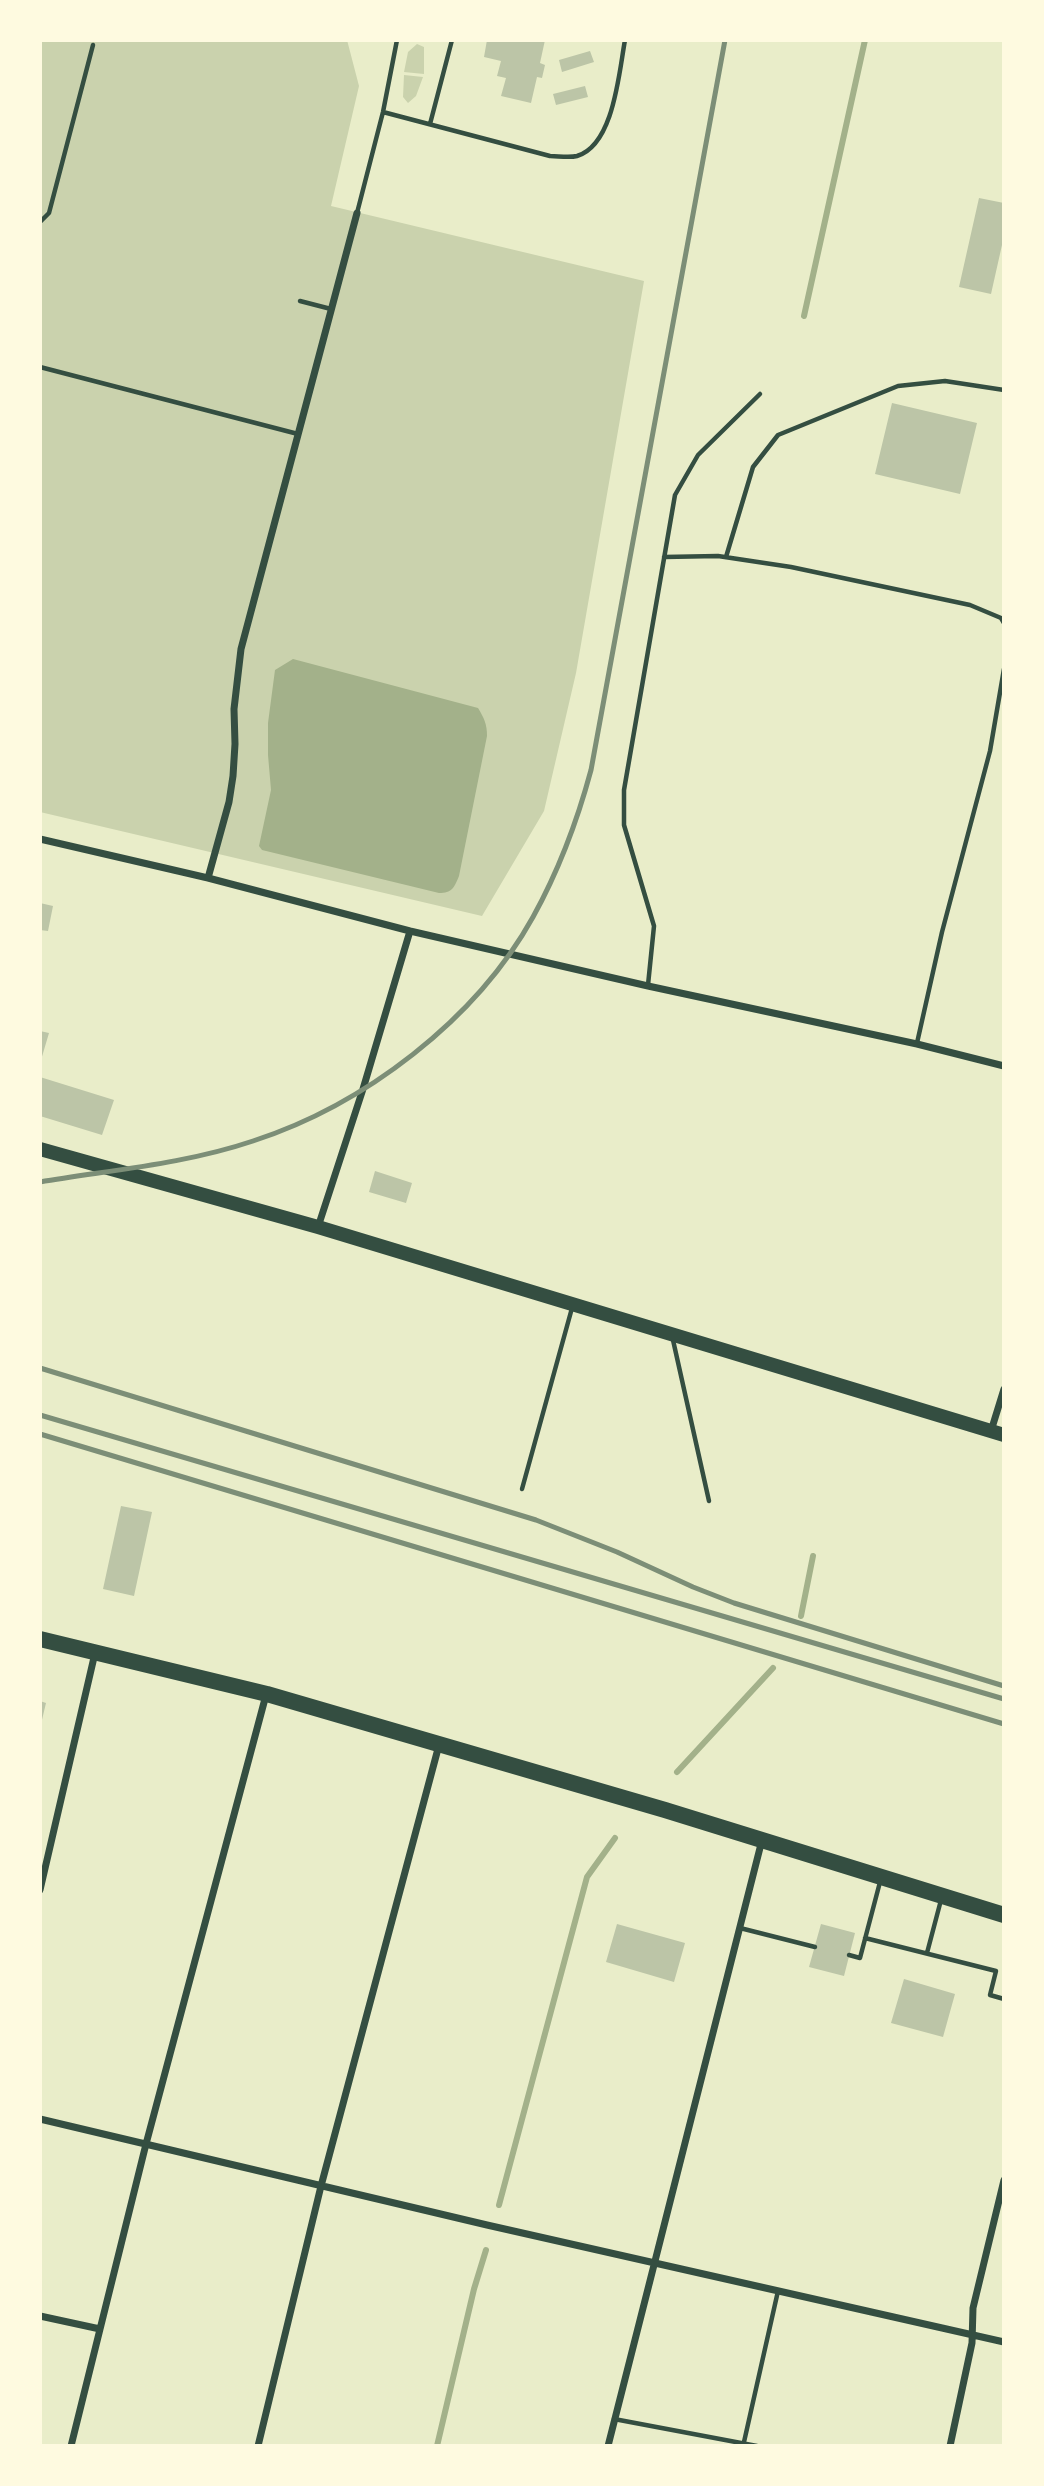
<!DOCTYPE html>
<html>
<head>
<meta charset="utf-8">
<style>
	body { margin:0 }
	#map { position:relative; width:1044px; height:2486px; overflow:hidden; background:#e9edc9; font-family:Figtree,sans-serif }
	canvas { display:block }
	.frame { position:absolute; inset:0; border:42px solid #fefae0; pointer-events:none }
</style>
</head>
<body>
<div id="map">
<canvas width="1044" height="2486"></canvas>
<div class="frame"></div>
</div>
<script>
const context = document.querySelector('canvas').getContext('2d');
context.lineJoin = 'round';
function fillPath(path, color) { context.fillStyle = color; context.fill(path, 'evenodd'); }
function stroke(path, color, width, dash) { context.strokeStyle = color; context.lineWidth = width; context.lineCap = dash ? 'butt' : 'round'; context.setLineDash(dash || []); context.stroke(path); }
fillPath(new Path2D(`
	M40 40H347L359 86 331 206 644 281 576 673 544 811 482 916 40 812Z
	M417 44 424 47V74L404 72 408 52Z
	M404 75 423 77 416 96 408 103 403 97Z`), '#cad2ad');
fillPath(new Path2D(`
	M293 659 478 708C484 718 487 724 487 736L459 876C454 888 452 893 439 893L262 850 259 846 271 790 268 755V723L275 670Z`), '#a3b18a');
stroke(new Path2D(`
	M804 316 865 40
	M801 1616 813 1556
	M677 1772 773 1668
	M499 2205 587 1877 615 1838
	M437 2446 474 2289 486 2250`), '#a3b18a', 6);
fillPath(new Path2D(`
	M487 40H545L540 63 545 65 542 78 537 77 531 103 501 96 506 78 497 76 501 61 484 57Z
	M590 51 594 62 562 72 559 60Z
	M585 86 588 97 556 105 553 94Z
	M979 198 1004 203V236L991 294 959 287Z
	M892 403 977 423 960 494 875 474Z
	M40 903 53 906 48 931 40 930Z
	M40 1031 49 1033 41 1060H40Z
	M40 1077 114 1100 102 1135 40 1116Z
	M375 1171 412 1183 406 1203 369 1192Z
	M121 1506 152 1512 134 1596 103 1589Z
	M40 1701 46 1703 41 1724H40Z
	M617 1924 685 1943 674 1982 606 1962Z
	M821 1924 855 1933 844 1976 809 1967Z
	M904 1979 955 1994 943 2037 891 2023Z`), '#bcc5a7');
stroke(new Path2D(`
	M383 112 550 156C558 156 569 158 577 156 614 145 619 72 625 40
	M430 124 452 40
	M357 213 383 112 397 40
	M40 222 49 213 93 45
	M300 301 331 309
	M40 367 298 434
	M664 557 718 556 791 567 970 605 1001 618 1004 623
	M726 557 753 467 778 435 898 386 945 381 1004 390
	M648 985 654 926 624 825V790L675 495 698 455 760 394
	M917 1043 942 932 990 751 1004 669
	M673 1340 709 1501
	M522 1489 572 1308
	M740 1928 815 1947
	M865 1938 996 1971 990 1995 1004 1999
	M927 1953 941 1900
	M849 1955 860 1958 880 1882
	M614 2419 757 2446
	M744 2442 778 2291`), '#344e41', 4.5);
stroke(new Path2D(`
	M40 839 208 878 410 931 648 986 917 1044 1004 1066
	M208 878 229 802 233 776 235 744 234 709 241 649 357 213
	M318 1227 363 1089 410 931
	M991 1431 1004 1389
	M40 1890 95 1653
	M40 2119 487 2225 1004 2342
	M40 2316 100 2329
	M71 2446 146 2144 266 1695
	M258 2446 321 2186 439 1745
	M608 2446 762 1840
	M950 2446 972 2343 973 2308 1004 2180`), '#344e41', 7);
stroke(new Path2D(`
	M40 1149 318 1227 1004 1435`), '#344e41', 14);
stroke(new Path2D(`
	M40 1639 267 1694 665 1810 1004 1915`), '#344e41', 16);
stroke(new Path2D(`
	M40 1182C111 1170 185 1164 253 1141 364 1105 476 1020 533 917 559 870 577 822 591 770L725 40
	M40 1368 536 1520 617 1552 693 1587 734 1603 1004 1686
	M40 1415 1004 1699
	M40 1434 1004 1724`), '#7c8e77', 5);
</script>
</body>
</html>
